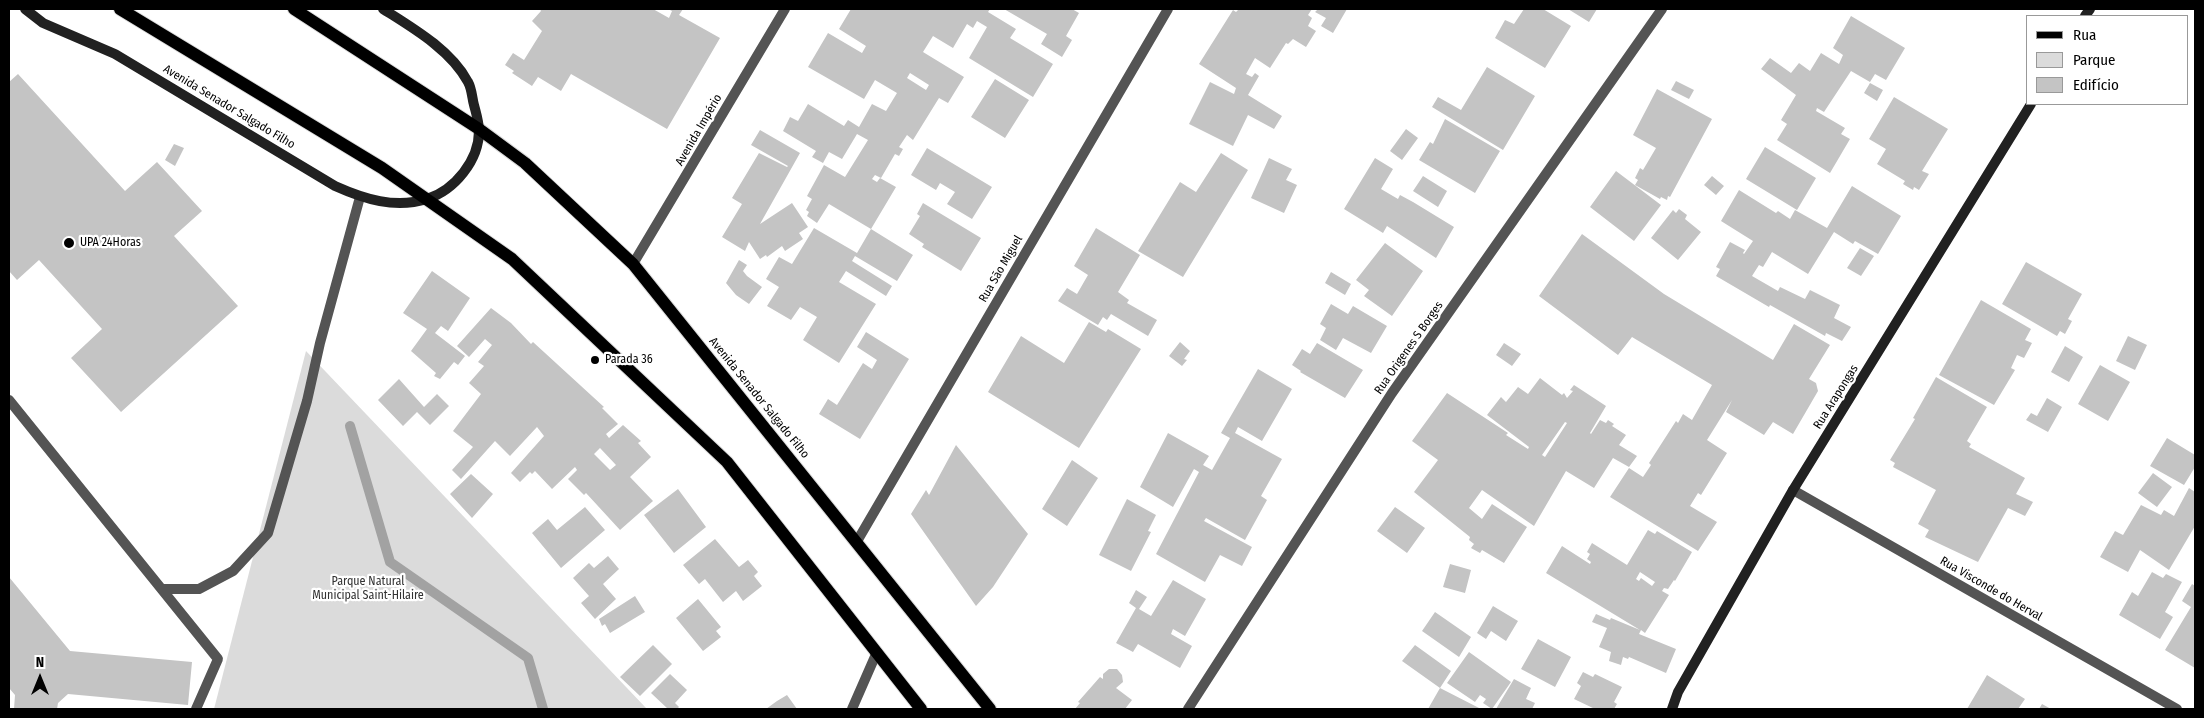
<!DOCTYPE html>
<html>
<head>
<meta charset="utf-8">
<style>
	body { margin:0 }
	#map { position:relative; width:2204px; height:718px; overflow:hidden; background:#fff; font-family:"Fira Sans Condensed",sans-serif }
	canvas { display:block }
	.frame { position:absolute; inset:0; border:10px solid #000; pointer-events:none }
	.legend { position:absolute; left:2026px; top:15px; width:162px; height:90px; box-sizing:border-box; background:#fff; border:1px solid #999; margin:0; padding:6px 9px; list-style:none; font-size:15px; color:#000 }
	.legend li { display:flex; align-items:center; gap:10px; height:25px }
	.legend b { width:25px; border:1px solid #999 }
	.north { position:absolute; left:15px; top:653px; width:50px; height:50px; -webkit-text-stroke:4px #fff; paint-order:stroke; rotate:0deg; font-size:14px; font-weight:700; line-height:20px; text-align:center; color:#000 }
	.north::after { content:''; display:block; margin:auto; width:18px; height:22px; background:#000; clip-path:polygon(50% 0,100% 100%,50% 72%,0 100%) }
</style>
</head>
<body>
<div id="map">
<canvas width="2204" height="718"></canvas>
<div class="frame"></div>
<ul class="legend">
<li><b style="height:6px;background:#000"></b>Rua</li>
<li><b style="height:14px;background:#dbdbdb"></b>Parque</li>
<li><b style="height:14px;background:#c4c4c4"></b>Edifício</li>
</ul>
<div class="north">N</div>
</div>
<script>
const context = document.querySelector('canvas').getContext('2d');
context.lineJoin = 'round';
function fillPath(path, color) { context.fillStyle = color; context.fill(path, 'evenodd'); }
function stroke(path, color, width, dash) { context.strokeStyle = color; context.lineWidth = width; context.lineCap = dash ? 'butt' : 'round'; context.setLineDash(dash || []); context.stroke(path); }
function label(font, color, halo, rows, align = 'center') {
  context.font = font + ' "Fira Sans Condensed",sans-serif'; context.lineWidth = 4.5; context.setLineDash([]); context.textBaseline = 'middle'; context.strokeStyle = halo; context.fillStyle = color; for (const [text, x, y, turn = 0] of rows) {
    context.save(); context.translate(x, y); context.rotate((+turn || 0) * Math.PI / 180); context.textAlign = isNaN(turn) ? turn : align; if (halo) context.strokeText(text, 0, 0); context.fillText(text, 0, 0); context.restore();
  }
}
fillPath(new Path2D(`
	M306 351 647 709H214Z`), '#dbdbdb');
stroke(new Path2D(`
	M350 426 390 562 528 658 543 709`), '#a2a2a2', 10);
fillPath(new Path2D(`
	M540 9H653L669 18 672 11 668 9H683L679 15 720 38 667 129 571 74 561 91 538 77 532 86 512 73 514 71 505 65 513 53 524 60 542 31 532 21 541 11Z
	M851 9H990L988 12 1016 29 1010 38 1053 64 1033 97 969 58 987 27 977 21 973 28 967 24 953 48 933 36 923 52 964 77 948 103 939 98 913 140 907 135 899 147 903 149 899 156 895 154 881 178 875 175 872 179 877 182 880 178 896 187 871 229 829 204 817 223 807 216 809 212 806 210 812 199 807 196 824 165 845 177 868 140 857 134 842 159 829 152 823 163 812 157 816 151 783 131 790 117 798 121 808 104 844 126 848 120 859 127 872 104 886 111 897 93 875 80 864 99 808 67 828 33 862 53 866 46 839 29ZM910 73 929 85 926 90 907 78Z
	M1004 9H1072L1079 13 1066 36 1072 40 1062 57 1041 44 1047 34Z
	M1239 9H1312L1308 15 1312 18 1308 26 1316 31 1306 47 1293 39 1288 44 1286 43 1270 68 1255 58 1246 74 1252 77 1255 73 1259 76 1248 95 1282 116 1274 129 1248 115 1233 146 1189 124 1210 82 1234 94 1236 88 1199 64 1233 10 1236 12Z
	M1318 9H1347L1333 33 1321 26 1326 18 1315 12Z
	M1524 9H1543L1571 26 1545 68 1495 38 1505 20 1514 24Z
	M1568 9H1597L1589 22Z
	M1851 16 1905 48 1886 80 1875 74 1870 82 1851 71 1824 112 1817 108 1816 111 1845 128 1841 134 1850 139 1830 173 1777 140 1787 124 1781 120 1796 95 1761 69 1770 58 1791 73 1799 63 1810 71 1821 53 1839 64 1843 55 1833 48Z
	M1487 67 1535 96 1503 150 1432 107 1438 97 1461 110Z
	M18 74 125 191 157 162 202 211 174 236 238 306 121 412 71 358 102 329 39 260 17 280 9 271V82Z
	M995 79 1029 100 1005 138 971 117Z
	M1676 81 1694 90 1689 99 1671 90Z
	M1870 83 1883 90 1877 101 1864 93Z
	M1657 89 1712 119 1670 197 1668 196 1667 200 1661 197 1660 199 1635 185 1638 180 1635 178 1640 168 1643 170 1656 148 1633 135Z
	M1894 97 1948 129 1922 171 1929 174 1919 190 1914 187 1913 190 1903 184 1905 181 1877 164 1886 149 1869 139Z
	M1445 119 1500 151 1475 193 1419 160 1430 142 1433 144Z
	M1406 129 1418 138 1402 160 1390 151Z
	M760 130 800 153 760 224 792 203 808 227 799 233 803 239 785 251 782 246 767 257 766 255 760 259 749 242 745 251 722 237 742 204 732 198 759 153 787 167 788 166 751 145Z
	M174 144 184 148 175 166 165 160Z
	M1765 147 1816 178 1797 210 1746 179Z
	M927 148 992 187 972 219 947 204 955 192 940 183 936 190 911 175Z
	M1221 153 1248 170 1183 277 1138 251 1180 182 1196 192Z
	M1269 158 1292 169 1286 180 1297 185 1284 213 1251 198Z
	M1375 158 1393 169 1381 189 1398 199 1400 195 1413 202 1454 227 1436 258 1387 226 1383 233 1344 209Z
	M1616 171 1661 205 1634 241 1590 207Z
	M1423 176 1447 191 1438 207 1413 191Z
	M1712 176 1724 186 1716 195 1704 185Z
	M1852 186 1901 216 1878 254 1855 241 1853 244 1834 232 1808 274 1772 252 1763 267 1759 265 1752 276 1778 291 1780 287 1805 299 1810 290 1840 305 1834 318 1851 327 1842 341 1826 333 1825 336 1770 305 1769 307 1716 276 1720 269 1716 267 1730 242 1745 250 1743 253 1744 254 1753 241 1721 221 1739 190 1776 213 1778 211 1790 219 1795 210 1827 228Z
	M923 203 981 238 961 271 922 247 924 244 909 234 920 216 917 214Z
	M1679 209 1687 215 1685 219 1701 232 1678 260 1651 238 1673 210 1676 213Z
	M814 228 857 253 871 229 913 255 897 281 855 256 852 261 892 286 886 296 846 271 839 282 876 304 839 363 803 340 817 317 800 307 791 320 767 306 779 287 766 279 779 257 792 264Z
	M1096 228 1140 255 1118 292 1129 300 1127 303 1157 320 1148 336 1111 314 1107 320 1103 317 1098 325 1058 301 1067 288 1077 294 1088 275 1074 266Z
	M1582 234 1664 294 1773 360 1794 324 1830 345 1809 379 1816 383 1818 391 1793 434 1773 422 1764 435 1726 412 1732 400 1707 440 1727 453 1701 495 1698 493 1690 506 1717 522 1698 551 1610 497 1629 468 1643 477 1651 465 1649 463 1676 421 1678 423 1683 414 1692 420 1712 385 1632 337 1618 355 1539 296Z
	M1385 243 1423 271 1392 316 1364 296 1369 290 1356 280Z
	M1860 248 1874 256 1861 276 1847 268Z
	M739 260 747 265 743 271 747 276 762 287 749 304 736 295 726 283Z
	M2026 262 2082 294 2068 319 2072 321 2065 334 2060 331 2057 336 2002 304Z
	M432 271 470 298 448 331 441 326 435 333 465 356 458 365 454 362 440 379 434 376 436 373 411 351 427 329 403 313Z
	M1331 272 1351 284 1345 295 1325 283Z
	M1981 300 2031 329 2025 340 2032 343 2024 358 2017 355 2011 368 2015 370 1994 405 1939 375Z
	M1331 304 1348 314 1353 306 1387 326 1371 353 1343 338 1336 350 1320 340 1326 328 1320 324Z
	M491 308 511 323 531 344 533 342 604 407 602 408 618 424 606 434 609 438 623 425 641 441 638 443 651 457 630 477 653 501 620 530 586 493 584 495 568 479 577 470 575 467 552 489 535 471 532 474 530 472 520 482 511 473 544 436 537 427 510 456 495 441 461 479 452 470 473 447 453 431 481 394 469 383 484 366 478 362 492 345 485 339 469 357 457 346ZM600 448 616 465 610 470 594 454Z
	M1089 322 1106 332 1108 329 1141 349 1079 448 988 392 1021 336 1064 363Z
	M866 332 909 359 860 439 819 414 828 399 837 405 863 363 872 369 877 360 857 347Z
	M2128 336 2147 345 2135 370 2116 361Z
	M1180 342 1190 351 1184 359 1187 360 1182 366 1169 356Z
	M1317 343 1363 370 1345 398 1300 372 1301 371 1292 365 1302 349 1310 354Z
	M1504 343 1521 354 1512 366 1496 355Z
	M2065 346 2083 357 2069 382 2051 372Z
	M2100 365 2130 382 2108 421 2078 404Z
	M1258 369 1292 389 1262 441 1238 427 1235 433 1282 459 1261 496 1267 500 1245 540 1206 518 1204 521 1252 547 1242 566 1220 555 1205 582 1156 554 1199 472 1194 469 1173 507 1140 487 1168 433 1209 456 1203 465 1212 470 1230 438 1221 433Z
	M1936 377 1987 407 1967 441 1971 444 1969 447 2025 478 2016 494 2033 502 2025 516 2008 508 1978 562 1925 537 1929 530 1918 524 1936 490 1893 467 1895 463 1890 460 1915 419 1913 418Z
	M1540 378 1562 395 1564 393 1567 398 1573 391 1570 390 1574 385 1606 406 1590 433 1591 434 1600 420 1606 423 1608 420 1614 424 1612 426 1626 435 1619 445 1637 456 1629 467 1613 458 1594 488 1566 471 1534 526 1482 490 1469 508 1482 519 1492 504 1527 527 1504 563 1482 550 1480 553 1471 548 1474 544 1469 540 1470 537 1414 492 1438 460 1412 441 1447 393 1508 433 1506 435 1528 449 1529 447 1487 415 1501 397 1506 402 1518 387 1528 394ZM1565 422 1567 423 1545 457 1542 455Z
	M399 379 424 407 437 394 449 406 430 425 417 412 403 426 378 400Z
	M2047 398 2062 407 2048 432 2026 420 2031 413 2037 416Z
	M2167 438 2195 455V467L2184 485 2150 466Z
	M956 445 1028 534 993 587 976 606 911 514 926 490 929 495Z
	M1072 460 1098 478 1067 526 1042 509Z
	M2153 473 2172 487 2157 507 2138 493Z
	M471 474 493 494 472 518 450 494Z
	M2189 488 2195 492V526L2169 570 2140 550 2128 572 2100 557 2115 531 2123 535 2141 505 2161 515 2164 510 2174 516Z
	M678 489 706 527 674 553 644 515Z
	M1127 499 1156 515 1148 531 1151 532 1131 571 1099 555Z
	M585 507 605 530 561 568 532 533 548 519 557 530Z
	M1395 507 1425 528 1407 553 1377 531Z
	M1648 530 1655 534 1657 531 1692 552 1675 581 1674 580 1668 589 1664 588 1662 591 1669 595 1645 633 1641 630 1639 634 1676 649 1666 673 1629 657 1628 659 1623 657 1621 665 1609 661 1611 652 1599 647 1607 628 1592 622 1596 614 1610 620 1611 618 1640 630 1546 573 1562 546 1590 564 1591 562 1587 559 1590 554 1587 552 1592 543 1627 565ZM1640 572 1655 582 1652 586 1641 578 1639 581 1636 579Z
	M715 539 739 567 748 560 758 572 754 576 762 586 743 601 736 591 723 602 705 579 699 584 683 565Z
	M608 556 619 569 603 584 616 599 595 619 581 603 589 596 573 578 589 563 594 568Z
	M1450 564 1471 570 1465 593 1443 587Z
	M2152 572 2163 578 2166 574 2182 582 2165 612 2173 617 2160 639 2119 615 2132 592 2138 596Z
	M9 577 70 651 192 662 188 705 68 694 58 703 57 709H14L15 695 9 688Z
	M1173 580 1206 599 1185 636 1173 629 1171 634 1192 646 1180 668 1138 644 1133 652 1116 643 1136 608 1129 603 1136 590 1147 597 1139 609 1151 616Z
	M2192 584 2195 586V668L2165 650 2191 607 2182 601Z
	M635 596 645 612 610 633 605 624 602 626 599 619Z
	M698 599 721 627 716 631 721 637 703 651 676 618Z
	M1493 606 1518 621 1506 641 1491 631 1486 639 1477 633Z
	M1435 612 1471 637 1459 657 1422 631Z
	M1538 639 1571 657 1555 687 1521 669Z
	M653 645 672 664 640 696 620 677Z
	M1415 645 1451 671 1440 688 1402 661Z
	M1469 652 1511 682 1492 709 1483 703 1486 699 1480 695 1475 702 1447 683Z
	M1109 669H1117L1122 675 1123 682 1116 688 1132 700 1125 709H1075L1080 703 1078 702 1100 677 1103 679V674Z
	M1583 672 1593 677 1595 674 1622 687 1614 702 1617 704 1614 709H1595L1574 699 1581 686 1577 683Z
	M670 674 687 690 675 703 679 707 677 709H668L651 693Z
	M1987 675 2025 699 2018 709H1967Z
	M1514 679 1531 688 1526 699 1535 703 1532 709H1496Z
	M1440 688 1481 709H1428Z
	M787 695 797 709H766L777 701Z
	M2042 704 2051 709H2039Z`), '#c4c4c4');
const primary = new Path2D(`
	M120 9 382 168 512 259 727 462 921 709
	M294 9 479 129 525 163 633 264 990 709`);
stroke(primary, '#dbdbdb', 14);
stroke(new Path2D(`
	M9 400 218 659 196 709
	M162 589H199L233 571 268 533 307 401 320 343 360 197
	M852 709 877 652`), '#545454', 10);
stroke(new Path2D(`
	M633 264 785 9
	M1793 490 2177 709
	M856 543 1168 9
	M1188 709 1392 393 1662 9`), '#545454', 10);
stroke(new Path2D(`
	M25 9 43 23 115 54 335 186C364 199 395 209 427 199 455 190 479 160 479 131 479 122 476 113 474 105 472 98 472 89 468 82 451 50 413 28 383 9
	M2085 16 2090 9
	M1672 709 1678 692 1793 490 2031 104`), '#212121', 10);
stroke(primary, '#000', 12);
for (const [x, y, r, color] of [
	[69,243,6,"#000"],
	[595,360,5,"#000"]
]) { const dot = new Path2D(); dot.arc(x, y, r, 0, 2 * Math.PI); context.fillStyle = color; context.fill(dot); stroke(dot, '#fff', 2); }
label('12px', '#000', '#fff', [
	["Avenida Senador Salgado Filho",229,107,31],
	["Avenida Império",699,130,-60],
	["Rua São Miguel",1001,269,-60],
	["Rua Origenes S Borges",1409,348,-55],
	["Rua Arapongas",1836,397,-58],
	["Avenida Senador Salgado Filho",759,398,51],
	["Rua Visconde do Herval",1991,589,30]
]);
label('12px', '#000', '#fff', [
	["UPA 24Horas",80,243],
	["Parada 36",605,360]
], 'left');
label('12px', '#323232', '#fff', [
	["Parque Natural",368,582],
	["Municipal Saint-Hilaire",368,596]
]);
</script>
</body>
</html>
